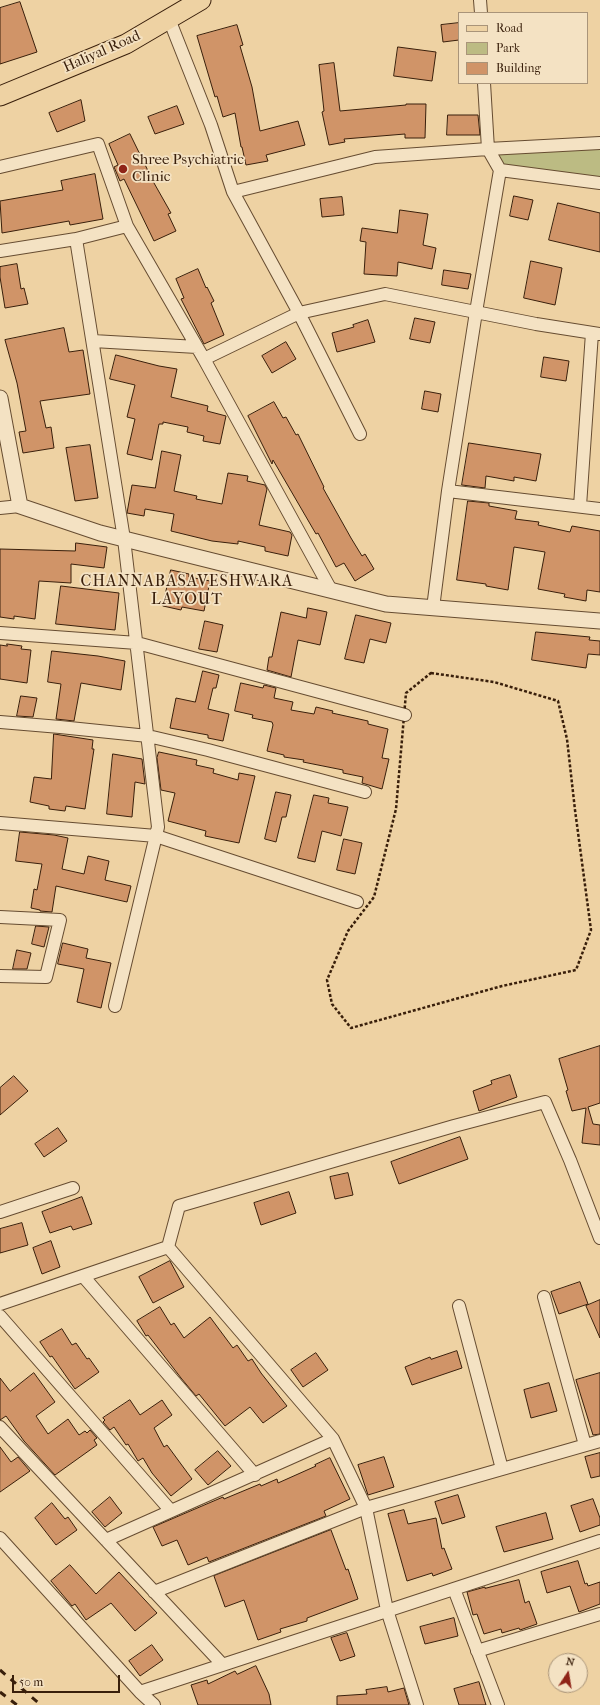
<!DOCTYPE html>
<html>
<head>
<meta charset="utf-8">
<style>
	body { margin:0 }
	#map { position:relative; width:600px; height:1705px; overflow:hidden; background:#eed2a3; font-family:"IM FELL French Canon",serif }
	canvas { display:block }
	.legend { position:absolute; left:458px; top:12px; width:130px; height:72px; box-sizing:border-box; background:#f4e2c3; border:1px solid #a99479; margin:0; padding:5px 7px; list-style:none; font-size:12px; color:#391f0b }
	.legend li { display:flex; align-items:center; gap:8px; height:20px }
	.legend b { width:20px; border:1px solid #a99479 }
	.north { position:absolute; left:548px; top:1653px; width:40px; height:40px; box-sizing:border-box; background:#f4e2c3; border:1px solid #a99479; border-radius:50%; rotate:12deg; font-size:11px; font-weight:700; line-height:16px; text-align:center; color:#391f0b }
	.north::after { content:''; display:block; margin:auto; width:14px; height:18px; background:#8f2418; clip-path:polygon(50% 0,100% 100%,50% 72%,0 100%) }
	.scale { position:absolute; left:12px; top:1675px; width:108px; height:18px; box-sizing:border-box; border:2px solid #391f0b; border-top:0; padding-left:5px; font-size:12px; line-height:14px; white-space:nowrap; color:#391f0b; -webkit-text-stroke:3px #f4e2c3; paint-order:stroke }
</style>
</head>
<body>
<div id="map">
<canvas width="600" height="1705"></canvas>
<ul class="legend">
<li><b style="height:5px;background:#eed2a3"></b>Road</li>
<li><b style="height:11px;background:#bcbb83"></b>Park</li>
<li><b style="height:11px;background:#d09468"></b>Building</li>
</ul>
<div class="north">N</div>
<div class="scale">50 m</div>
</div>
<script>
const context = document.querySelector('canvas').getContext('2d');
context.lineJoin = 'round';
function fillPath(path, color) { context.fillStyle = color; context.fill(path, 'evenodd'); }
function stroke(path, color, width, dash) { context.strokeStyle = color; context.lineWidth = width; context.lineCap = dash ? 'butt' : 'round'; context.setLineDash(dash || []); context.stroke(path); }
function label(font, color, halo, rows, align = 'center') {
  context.font = font + ' "IM FELL French Canon",serif'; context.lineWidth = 3.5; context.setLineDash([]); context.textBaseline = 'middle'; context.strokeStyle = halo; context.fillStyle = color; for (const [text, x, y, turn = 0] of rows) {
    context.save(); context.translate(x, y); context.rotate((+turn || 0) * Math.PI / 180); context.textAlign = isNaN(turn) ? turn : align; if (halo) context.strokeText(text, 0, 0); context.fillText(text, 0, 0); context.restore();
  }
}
fillPath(new Path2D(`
	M600 146V179L503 167 495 151Z`), '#bcbb83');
const building = new Path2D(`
	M20 2 37 52 0 64V8Z
	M459 23V40L443 42 441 25Z
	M237 25 243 45 240 46 252 87 260 131 298 121 305 145 266 155 268 161 246 165 242 147H241L235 113 223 117 217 96 215 97 197 36Z
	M398 47 436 52 432 81 394 76Z
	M334 63 340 111 406 105V104H426L425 138H405V134L344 139 345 142 329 145 322 112 324 111 319 65Z
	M81 100 85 121 57 132 49 113Z
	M177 106 184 124 155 134 148 117Z
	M448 115H478L480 135H447Z
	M130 134 154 183 171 213 168 214 176 231 154 241 124 179 120 181 114 167 118 165 109 144Z
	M95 174 103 219 70 225 69 221 2 233 0 201 63 190 61 181Z
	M514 196 533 200 528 220 510 216Z
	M342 197 344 215 322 217 320 199Z
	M558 203 600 213V252L549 240Z
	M400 210 428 214 423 245 436 248 432 269 398 262 397 276 364 274 366 242 360 241 362 228 397 233Z
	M531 261 562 268 555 305 524 298Z
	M17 264 21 289 24 288 28 304 5 308 0 277V267Z
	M198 269 206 288 207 287 214 301 211 303 224 335 204 344 181 299 184 298 176 279Z
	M444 270 471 274 468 289 442 285Z
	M415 318 435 322 430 343 410 339Z
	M368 320 375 342 337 352 332 333 354 327 353 325Z
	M64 328 69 352 83 350 90 394 40 401 46 428 51 427 54 448 23 453 19 432 26 431 17 383 5 340Z
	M286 342 296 359 272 373 262 356Z
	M116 355 159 366 177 369 171 397 208 406 207 411 226 416 220 444 203 441 204 436 187 432 188 427 163 422V424H159L152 460 127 454 135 419 127 417 135 385 110 379Z
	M544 357 569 361 566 381 541 377Z
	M425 391 441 394 438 412 422 409Z
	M274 402 283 418 286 417 296 435 298 434 324 487 323 488 351 538 362 556 365 554 374 569 355 581 344 563 336 567 318 533 316 534 273 460 272 464 248 416Z
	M469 443 541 454 536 481 514 477V481L486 476 485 488 462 485Z
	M90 445 98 498 75 501 66 448Z
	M162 451 181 455 174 491 197 496 196 499 222 504 228 473 248 476 247 481 265 485 267 489 259 525 290 532 292 535 288 556 265 551V547L238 541V544L212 541 171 531 174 514 145 509 144 516 127 513 132 485 155 488Z
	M468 501 489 503V506L517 511 515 519 539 522 538 525 570 532 572 526 600 531V592L587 590 586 601 564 597 565 594 538 589 545 552 514 547 508 590 486 586V584L457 580Z
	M76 543 107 547 104 568 71 564V583L39 581 35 619 14 616V619L0 617V549L75 551Z
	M171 570 189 574V577L210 581 204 611 182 607 181 610 163 606Z
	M61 586 119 593 115 630 56 624Z
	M308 608 327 612 320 645 298 640 291 677 267 670 269 657H272L281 612 306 618Z
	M356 615 391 623 386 643 370 639 364 663 345 659Z
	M205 621 223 625 217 652 199 649Z
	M536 632 590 637 589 640 600 641V655L588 654 586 668 532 660Z
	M7 644 22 646 21 649 31 650 27 683 0 679V645L7 646Z
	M52 651 98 656 125 661 121 690 81 683 74 721 56 719 61 684 48 682Z
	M203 671 219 675 216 688H213L208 709 229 714 223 741 208 738V735L170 728 176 698 195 702Z
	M241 683 263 688 264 685 276 688 274 698 293 702 291 710 314 714 316 707 333 711 332 713 368 721V724L388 729 382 758 389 759 382 789 362 783 363 777 343 773V770L303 762 304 760 284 757V755L267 751 273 725 272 722 252 718 253 715 235 711Z
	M21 696 37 698 33 717 17 716Z
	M54 734 93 740 92 749H94L85 809 66 806 65 811 49 809V806L30 802 34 777 51 779Z
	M159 752 197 760 196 765 214 769 213 773 238 780 239 773 255 776 239 843 205 836 206 831 168 821 175 793 161 790 157 758Z
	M113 754 142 759 145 784 135 782 132 817 107 814Z
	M276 792 291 795 286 817H282L276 842 265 839Z
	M314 795 329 798 328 803 348 807 341 836 322 831 315 862 298 858Z
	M20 832 54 835 68 838 62 869 84 874 88 856 109 861 105 880 131 886 127 902 56 886 52 912 40 911V910L31 908 34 889 37 890 42 864 16 861Z
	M344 839 362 843 355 874 337 870Z
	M36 926 49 927 44 947 32 944Z
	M63 943 88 949 86 958 111 963 101 1008 77 1002 84 969 58 964Z
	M17 950 31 953 27 969H13Z
	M600 1046V1103L588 1107 593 1124 600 1125V1145L582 1143 586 1108 572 1111 566 1091 568 1090 559 1059Z
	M510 1075 517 1097 479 1111 473 1091 492 1084 491 1081Z
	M14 1076 28 1091 0 1115V1088Z
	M58 1128 67 1141 44 1157 35 1144Z
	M460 1137 468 1159 399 1184 391 1162Z
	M348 1173 353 1195 335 1199 330 1177Z
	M289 1192 296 1213 261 1225 254 1203Z
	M82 1197 92 1224 73 1230 71 1226 50 1233 42 1212Z
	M22 1223 28 1245 0 1253V1229Z
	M51 1241 60 1267 42 1274 33 1248Z
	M170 1261 184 1287 153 1303 139 1277Z
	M580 1282 588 1304 559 1314 551 1292Z
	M600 1300V1338L586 1306Z
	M160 1307 171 1325 174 1323 184 1338 210 1317 233 1348 237 1345 248 1361 252 1359 261 1373 287 1406 263 1423 250 1407 225 1426 199 1394 196 1396 181 1378 148 1335 146 1336 137 1321Z
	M62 1329 72 1345 76 1343 87 1359 89 1358 99 1372 75 1389 52 1356 50 1357 40 1342Z
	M457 1351 462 1368 412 1385 405 1367 430 1357 431 1359Z
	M316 1353 328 1370 303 1387 291 1370Z
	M34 1373 55 1402 36 1416 48 1434 68 1419 79 1435 85 1431 87 1433 90 1430 97 1438 94 1440 97 1445 55 1475 24 1441 6 1416 0 1420V1378L10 1391Z
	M600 1373V1434L593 1435 576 1380Z
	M549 1383 557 1411 531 1418 524 1390Z
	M130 1400 140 1415 162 1400 172 1415 154 1428 164 1447 167 1445 192 1479 171 1496 152 1473 143 1458 138 1461 128 1444 126 1445 114 1427 110 1430 103 1422 105 1420 103 1418Z
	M0 1447 11 1462 18 1457 30 1471 0 1492Z
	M218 1451 231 1466 208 1485 195 1470Z
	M600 1453V1476L591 1478 585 1457Z
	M384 1457 394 1487 368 1495 358 1465Z
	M330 1458 350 1499 324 1511 326 1516 209 1562 207 1557 188 1565 177 1540 162 1546 153 1527 223 1497 224 1499 260 1484 261 1486 277 1479 278 1483 316 1466 315 1465Z
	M458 1495 465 1517 442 1524 435 1502Z
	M110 1497 122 1513 105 1527 92 1512Z
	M593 1499 600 1518V1525L580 1532 571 1506Z
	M52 1503 65 1519 68 1517 77 1530 56 1545 35 1518Z
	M404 1510 408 1524 436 1518 442 1549 444 1548 452 1569 433 1576 432 1573 407 1581 388 1514Z
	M546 1513 553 1539 504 1552 496 1527Z
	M331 1530 346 1570 348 1569 358 1599 307 1618V1621L280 1629 281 1632 258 1640 244 1600 225 1607 214 1576Z
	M578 1561 585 1584 587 1583 588 1586 600 1582V1604L579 1612 570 1586 547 1593 541 1572Z
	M70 1565 96 1594 119 1572 157 1613 135 1631 111 1603 86 1620 75 1604 72 1606 51 1581Z
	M519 1580 525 1603 529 1601 537 1624 520 1630 519 1628 502 1633 501 1629 484 1634 477 1614 473 1615 467 1592 485 1587V1588Z
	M454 1618 458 1636 425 1644 420 1627Z
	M347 1633 355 1656 340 1661 331 1638Z
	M152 1645 163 1660 140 1676 129 1661Z
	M256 1666 269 1694 271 1705H198L191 1685 207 1680 208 1684 235 1671 237 1674Z
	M479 1682 486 1705H459L454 1689Z
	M387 1687 388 1692 404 1688 409 1705H337V1696L367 1694 366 1690Z`);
fillPath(building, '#d09468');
stroke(building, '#391f0b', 1);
const minor = new Path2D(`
	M480 0 481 13
	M169 19 211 125 233 192 375 157 488 149 600 143
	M0 167 98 144 127 226 204 359 331 590
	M500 170 600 183
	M233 192 299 313 360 434
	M76 239 124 539 158 827 115 1006
	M0 251 76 239 127 226
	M93 341 197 347
	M204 359 299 313 385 294 536 324 600 334
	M448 491 600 509
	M580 506 592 333
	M0 508 20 506
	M433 608 448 491 476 312 500 170 488 149 484 83
	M0 633 137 643 405 715
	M0 722 60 727 148 736 208 750 365 792
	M0 823 156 836 357 902
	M0 917 60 920 46 977 0 976
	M0 1212 73 1188
	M600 1238 570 1160 545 1102 454 1126 179 1206 168 1247 333 1439 366 1508 600 1441
	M83 1276 255 1475
	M544 1297 585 1445
	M0 1304 168 1247
	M459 1306 502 1469
	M0 1316 171 1511
	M0 1427 222 1664
	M0 1538 140 1692 154 1705
	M106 1540 333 1439
	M454 1589 498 1705
	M154 1592 366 1508 387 1610 417 1705
	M477 1651 600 1614
	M140 1692 600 1541`);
const tertiary = new Path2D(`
	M0 398 20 506 100 533 386 604 600 621`);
const primary = new Path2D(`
	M0 96 126 44 201 0`);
stroke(minor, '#664c31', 14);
stroke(tertiary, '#664c31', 17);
stroke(primary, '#391f0b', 21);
stroke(new Path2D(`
	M431 673 494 682 558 701 567 739 575 810 591 930 576 970 502 986 351 1028 332 1004 327 980 348 931 374 897 396 809 406 693Z`), '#391f0b', 2.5, [3, 2]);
stroke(minor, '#f4e2c3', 12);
stroke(tertiary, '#f4e2c3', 15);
stroke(primary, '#eed2a3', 19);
stroke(new Path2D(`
	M0 1670 41 1705
	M0 1692 17 1705`), '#391f0b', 3, [7, 7]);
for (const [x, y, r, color] of [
	[123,169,5,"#8f2418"]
]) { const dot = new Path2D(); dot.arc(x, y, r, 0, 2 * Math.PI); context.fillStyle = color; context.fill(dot); stroke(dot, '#f4e2c3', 1.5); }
label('15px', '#391f0b', '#f4e2c3', [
	["Haliyal Road",102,52,-24]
]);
label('15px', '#391f0b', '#f4e2c3', [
	["Shree Psychiatric",132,160],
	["Clinic",132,177]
], 'left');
context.letterSpacing = '1px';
label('16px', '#391f0b', '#f4e2c3', [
	["CHANNABASAVESHWARA",187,582],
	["LAYOUT",187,600]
]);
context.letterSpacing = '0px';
</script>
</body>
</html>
